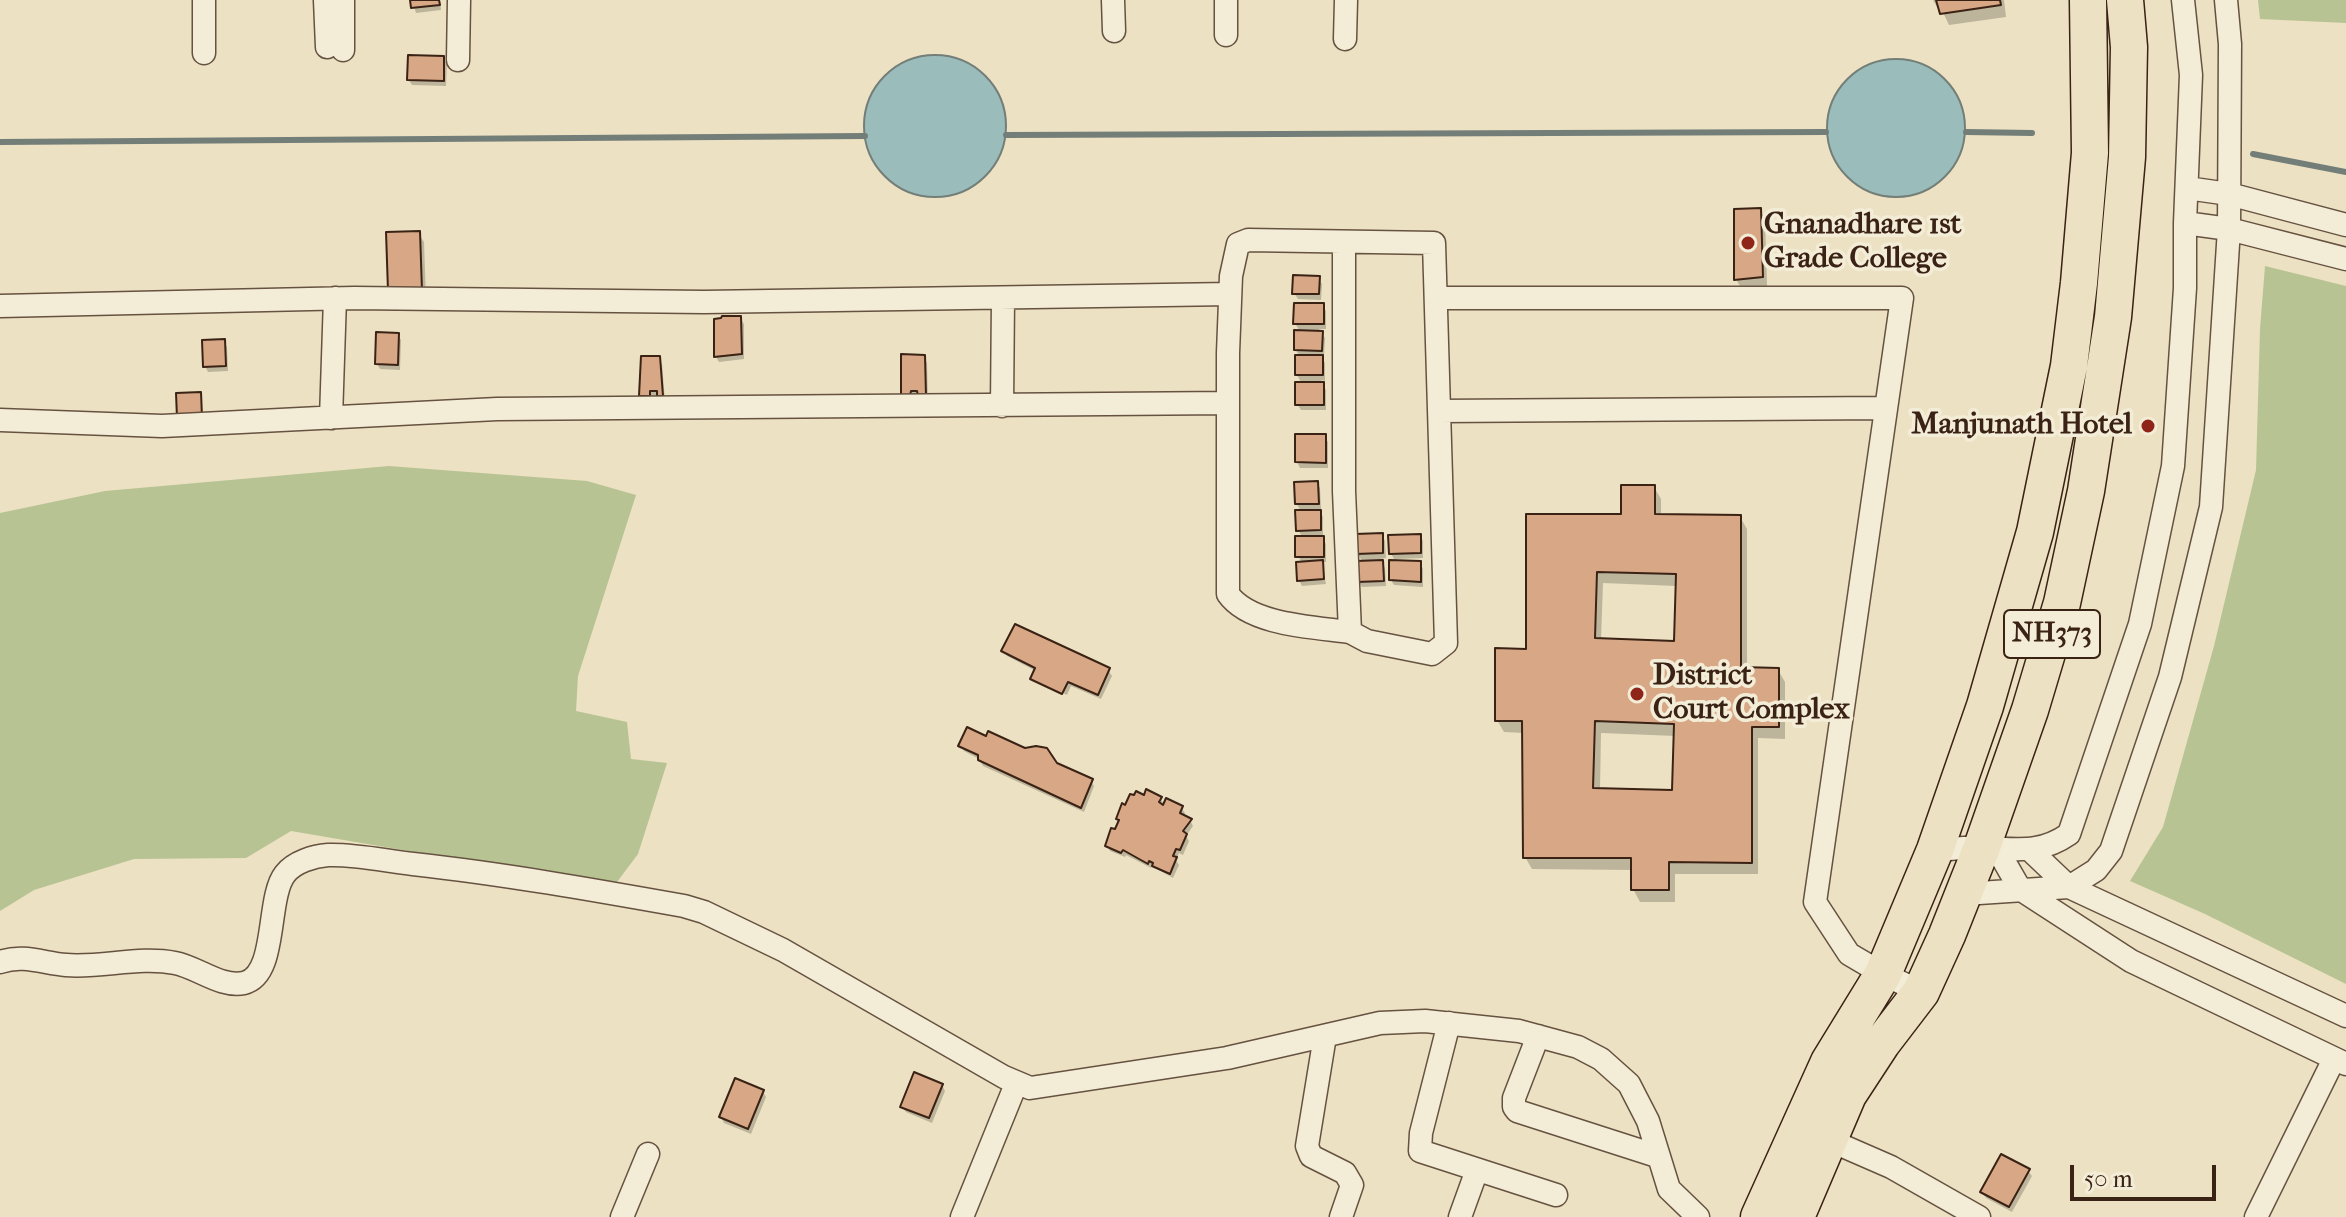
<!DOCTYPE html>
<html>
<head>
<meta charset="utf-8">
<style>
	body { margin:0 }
	#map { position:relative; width:2346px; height:1217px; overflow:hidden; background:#ece1c2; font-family:"IM FELL French Canon",serif }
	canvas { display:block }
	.scale { position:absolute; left:2070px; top:1165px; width:146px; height:36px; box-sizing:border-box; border:4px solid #3a2215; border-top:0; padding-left:10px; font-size:24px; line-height:28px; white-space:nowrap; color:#3a2215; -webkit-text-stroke:6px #f3ecd7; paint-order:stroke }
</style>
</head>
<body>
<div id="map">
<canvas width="2346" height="1217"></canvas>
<div class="scale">50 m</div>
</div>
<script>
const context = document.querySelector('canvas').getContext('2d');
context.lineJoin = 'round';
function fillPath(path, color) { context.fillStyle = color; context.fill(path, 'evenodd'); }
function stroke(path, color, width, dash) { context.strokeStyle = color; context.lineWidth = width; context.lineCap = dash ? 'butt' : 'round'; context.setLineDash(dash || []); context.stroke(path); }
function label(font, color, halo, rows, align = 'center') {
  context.font = font + ' "IM FELL French Canon",serif'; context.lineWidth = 7; context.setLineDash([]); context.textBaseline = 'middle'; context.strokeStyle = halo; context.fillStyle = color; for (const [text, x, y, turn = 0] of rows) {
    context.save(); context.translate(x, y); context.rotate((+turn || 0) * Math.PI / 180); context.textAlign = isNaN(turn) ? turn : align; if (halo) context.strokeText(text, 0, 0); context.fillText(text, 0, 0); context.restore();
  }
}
fillPath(new Path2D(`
	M2258 0H2346V23L2260 19Z
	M2265 266 2346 286V984L2205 914 2130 881 2163 827 2214 646 2256 470 2260 329Z
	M389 466 587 481 636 495 578 676 576 711 627 722 631 759 667 763 638 854 614 886 291 831 246 858 134 859 34 890 0 911V513L105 491Z`), '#b8c393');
const water = new Path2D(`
	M864 126a71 71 0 1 1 142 0a71 71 0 1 1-142 0Z
	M1827 128a69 69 0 1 1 138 0a69 69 0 1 1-138 0Z`);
fillPath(water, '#9abcbb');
stroke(water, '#747e79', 2);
fillPath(new Path2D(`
	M412 0H440L441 10 416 13Z
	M1933 0H2004L2006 17 1949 25 1940 6 1937 7Z
	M443 58 447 64 446 86 412 85 409 80Z
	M1760 210 1765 220 1767 286 1741 288 1736 279Z
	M418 233 424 242 426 299 395 300Z
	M1318 278 1322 284 1321 300 1298 299 1294 293Z
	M1322 305 1326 311V329H1319L1325 338 1324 356H1321L1325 363V381L1321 380 1326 390V410H1301L1297 404 1302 384 1297 375 1300 357 1296 350 1300 332 1295 323Z
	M740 318 744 324V359L719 362 716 357Z
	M398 335 401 340 400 370 380 369 377 364Z
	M223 341 227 347 228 371 208 372 205 366Z
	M924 357 927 363 928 401H907Z
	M658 358 662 364 665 401 659 396H653L652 401H645L641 396Z
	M1324 436 1328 442V468H1300L1297 462Z
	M1317 483 1320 488 1321 509H1318L1323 517V535H1321L1326 544V562H1321L1326 584 1302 586 1299 580 1302 563 1298 556 1303 538 1298 530 1301 512 1297 504Z
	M1654 487 1661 499V516L1740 517 1747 529V669L1778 670 1785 682V739L1758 738V874H1675V902H1640L1633 889V870L1532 869 1525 857 1524 733 1504 732 1497 720 1528 651 1623 516ZM1603 583 1677 586 1676 643 1601 640ZM1601 733 1676 736 1674 792 1600 790Z
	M1382 535 1385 541 1386 558 1380 559 1385 568 1386 586 1362 587 1359 582 1363 563 1358 554Z
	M1420 536 1423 541V558L1396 559V562L1391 554Z
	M1420 563 1423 569V587L1394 585 1391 580Z
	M1004 651 1108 670 1112 676 1101 699 1071 686 1067 695 1034 679V682L1033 679 1036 671 1007 656Z
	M961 746 1056 764 1091 781 1094 786 1084 812 983 766 979 759 964 751Z
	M1160 798 1165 806 1181 807 1185 813 1183 817 1190 820 1193 826 1186 836 1189 841 1183 855 1179 853 1176 860 1179 865 1173 878 1152 866 1151 868 1126 855 1125 857 1110 851 1107 845 1116 832 1120 822 1118 819Z
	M942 1085 945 1091 932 1123 906 1112 902 1107Z
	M763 1092 766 1097 751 1134 724 1123 721 1117Z
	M2028 1171 2032 1176 2012 1212 1986 1198 1982 1192Z`), '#0003');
stroke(new Path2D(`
	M1966 132 2032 133
	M1006 135 1826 132
	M0 142 865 136
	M2253 154 2346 172`), '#747e79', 6);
const building = new Path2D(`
	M410 0H439L440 5 411 8Z
	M1936 0H2000L2001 5 1940 14Z
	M408 55 444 56V81L407 80Z
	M1761 208 1763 277 1734 280V209Z
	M420 231 422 291H388L386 232Z
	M1293 275 1320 276 1319 294H1292Z
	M1294 303H1324V324H1293Z
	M722 316H741L742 354 714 357V319L721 318Z
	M1294 330 1323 331 1322 351 1294 350Z
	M376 332 399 333 398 365 375 364Z
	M225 339 226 366 203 367 202 340Z
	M901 354 925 355 926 396H918L917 391H911L910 396 901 395Z
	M1295 355H1323V375H1295Z
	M641 356H660L663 396H657V391H650V396H639Z
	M1295 382H1324V405H1295Z
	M201 392 202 417 177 418 176 393Z
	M1295 434H1326V463L1295 462Z
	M1318 481 1319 504H1295L1294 482Z
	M1621 485H1655V514L1741 515V667L1779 668V727H1752V863L1669 862V890H1631V858H1523L1522 721H1495V648L1526 649V514H1621ZM1597 572 1676 574 1674 641 1595 638ZM1595 721 1674 724 1672 790 1593 788Z
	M1295 510H1321V530L1296 531Z
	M1383 533V553L1356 554 1355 534Z
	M1421 534V553L1389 554 1388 535Z
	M1295 536H1324V557H1295Z
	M1323 560 1324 579 1297 581 1296 562Z
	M1383 560 1384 581 1357 582 1356 561Z
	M1389 560 1421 561V582L1389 580Z
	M1015 624 1110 668 1098 695 1068 682 1062 694 1030 679 1035 668 1001 651Z
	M967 727 986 736 988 731 1025 748 1036 746 1047 748 1057 763 1093 779 1081 808 978 760V755L958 746Z
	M1146 789 1162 797 1159 802 1163 805 1166 798 1183 806 1180 813 1192 819 1183 831 1187 834 1180 850 1176 849 1173 856 1177 857 1170 874 1152 866 1153 863 1149 861 1148 864 1123 850 1121 853 1105 846 1111 828 1115 829 1119 820 1116 819 1122 803 1125 805 1130 794 1134 795 1136 791 1144 795Z
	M914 1072 943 1084 929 1118 900 1107Z
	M735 1078 764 1090 748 1129 719 1117Z
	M2001 1154 2030 1169 2009 1207 1980 1192Z`);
fillPath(building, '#d8a886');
stroke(building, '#3a2215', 2);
const minor = new Path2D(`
	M325 0 327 47
	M343 0V50
	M1113 0 1114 31
	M1226 35V0
	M1345 39 1346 0
	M204 53V0
	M458 60 459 0
	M2187 188 2229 194 2346 225
	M2185 223 2229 229 2346 259
	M1344 242V491L1350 632 1367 641 1432 654 1446 643 1434 243 1248 240 1238 244 1231 276 1228 353V594C1250 625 1313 627 1350 632
	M1436 298H1902L1815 902 1849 954 1883 974 1921 992
	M0 306 354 298 704 302 1230 294
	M1002 406 1003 298
	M1440 411 1885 408
	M331 418 335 298
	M0 420 162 426 497 409 1228 403
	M1997 849 2020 889 2131 961 2346 1064
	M1935 850C1951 849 1969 847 1985 848 2019 849 2040 854 2069 834L2140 624 2173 466 2185 288V223L2191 75 2183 0
	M2030 850 2069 887 2346 1016
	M1964 894 2069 887 2096 870 2111 851 2170 677 2211 507 2229 229 2230 44 2226 0
	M0 962C23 954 43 963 66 965 102 968 139 956 175 963 197 967 221 988 244 983 278 975 266 898 285 874 294 862 314 856 328 855 356 854 386 861 413 864 504 874 594 890 684 906L704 912 783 950 1004 1077 1030 1088 1227 1058 1380 1023 1425 1021 1519 1031 1578 1047 1601 1059 1629 1084 1648 1121 1669 1189 1698 1217
	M1449 1023 1421 1133 1420 1151 1556 1195
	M1325 1036 1307 1146 1311 1156 1345 1173 1352 1185 1341 1217
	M1538 1036 1514 1098V1107L1517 1111 1657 1156
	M1829 1140 1891 1167 1979 1217
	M622 1217 648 1154
	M962 1217 1016 1084
	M1460 1217 1477 1170
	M2256 1217 2334 1059`);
const trunk = new Path2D(`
	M1759 1217 1829 1062 1883 974 1935 850 1985 706 2035 532 2069 366 2079 283 2090 153 2088 0
	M1796 1217 1848 1095 1882 1043 1921 992 1947 935 1982 847 2030 710 2062 603 2086 491 2113 317 2127 157 2129 47 2125 0`);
stroke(minor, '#665240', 25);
stroke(trunk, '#3a2215', 39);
stroke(minor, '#f3ecd7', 22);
stroke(trunk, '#ece1c2', 36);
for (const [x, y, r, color] of [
	[1748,243,8,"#8f2418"],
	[2148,426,8,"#8f2418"],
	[1637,694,8,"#8f2418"]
]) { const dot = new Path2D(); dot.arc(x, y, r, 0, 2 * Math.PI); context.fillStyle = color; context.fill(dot); stroke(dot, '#f3ecd7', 3); }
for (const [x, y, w] of [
	[2052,634,96]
]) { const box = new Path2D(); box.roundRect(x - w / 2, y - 24, w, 48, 6); context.fillStyle = '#f3ecd7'; context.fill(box); stroke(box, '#3a2215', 2); }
label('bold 28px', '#3a2215', null, [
	["NH373",2052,634]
]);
label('bold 30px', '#3a2215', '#f3ecd7', [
	["Gnanadhare 1st",1764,226],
	["Grade College",1764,260],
	["Manjunath Hotel",2132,426,"right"],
	["District",1653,677],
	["Court Complex",1653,711]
], 'left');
</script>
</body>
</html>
